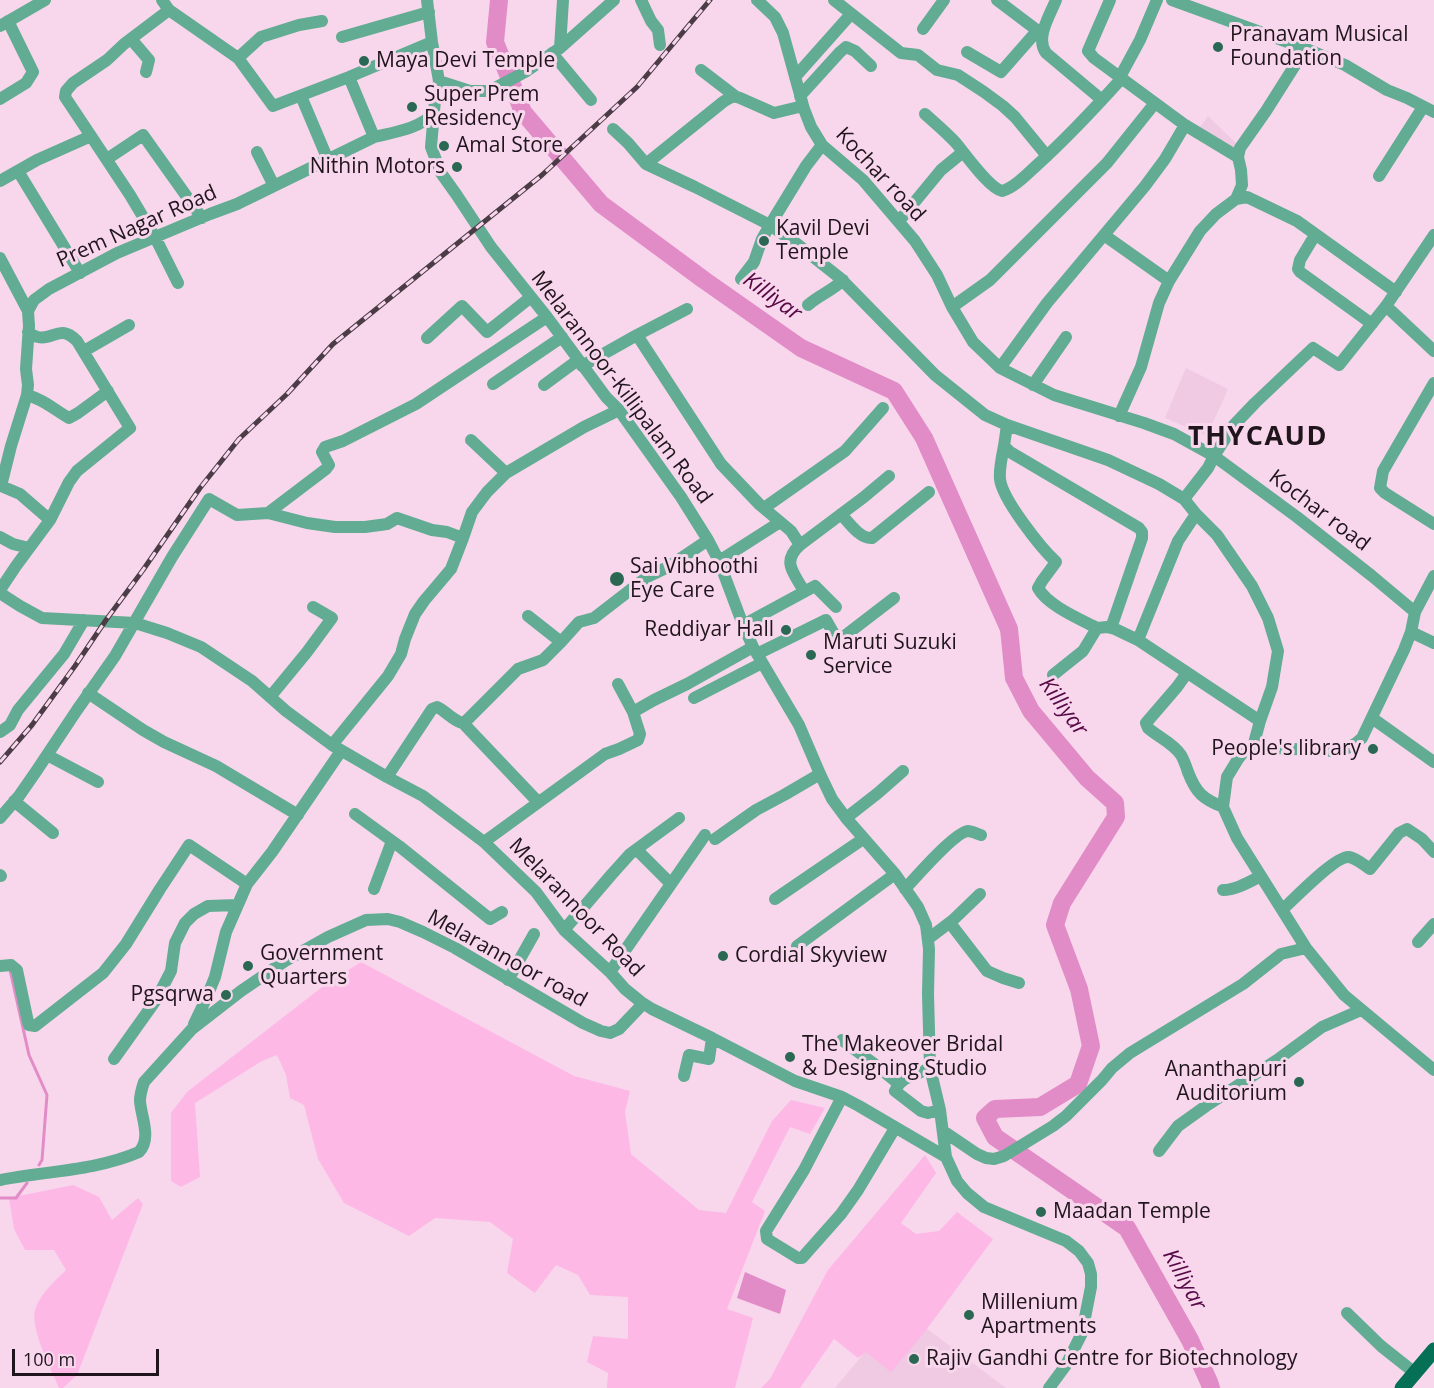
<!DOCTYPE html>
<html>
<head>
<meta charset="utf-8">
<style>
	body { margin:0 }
	#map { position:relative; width:1434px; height:1388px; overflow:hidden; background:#f8d7ed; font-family:"Open Sans",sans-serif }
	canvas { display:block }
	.scale { position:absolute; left:12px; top:1349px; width:147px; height:27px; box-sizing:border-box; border:3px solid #20151c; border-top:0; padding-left:8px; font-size:18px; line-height:21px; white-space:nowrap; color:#20151c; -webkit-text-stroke:4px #f8d7ed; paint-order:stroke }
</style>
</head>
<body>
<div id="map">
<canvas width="1434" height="1388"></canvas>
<div class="scale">100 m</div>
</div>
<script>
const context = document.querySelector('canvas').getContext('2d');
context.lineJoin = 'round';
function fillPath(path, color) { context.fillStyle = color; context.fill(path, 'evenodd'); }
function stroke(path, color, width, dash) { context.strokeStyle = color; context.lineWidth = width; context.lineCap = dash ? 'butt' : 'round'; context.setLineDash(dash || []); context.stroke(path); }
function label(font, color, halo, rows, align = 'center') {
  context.font = font + ' "Open Sans",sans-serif'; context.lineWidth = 6; context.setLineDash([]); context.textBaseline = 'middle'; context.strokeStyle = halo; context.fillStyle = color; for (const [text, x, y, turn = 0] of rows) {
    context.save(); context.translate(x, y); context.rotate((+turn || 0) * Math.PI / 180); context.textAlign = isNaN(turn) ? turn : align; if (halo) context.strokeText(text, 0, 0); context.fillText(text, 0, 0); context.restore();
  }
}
fillPath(new Path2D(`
	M1208 116 1238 145 1234 154 1198 130Z
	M1186 368 1228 389 1207 436 1165 418Z
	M901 1309 930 1331 1006 1388H835Z`), '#f0c9e3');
fillPath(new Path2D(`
	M361 962 574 1076 630 1091 625 1112 631 1154 699 1210 726 1213 772 1121 791 1100 825 1108 810 1134 790 1127 752 1202 765 1211 727 1309 753 1318 735 1388H607L608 1373 587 1362 593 1336 628 1339V1297L590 1295 578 1275 556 1265 535 1293 507 1273 513 1239 490 1222 435 1218 409 1236 344 1203 318 1159 304 1105 290 1098 286 1075 277 1055 262 1061 195 1103 200 1177 181 1187 171 1181V1113L187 1092 326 984Z
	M925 1155 936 1173 901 1223 916 1234 939 1231 957 1212 993 1239 924 1333 891 1372 866 1352 858 1358 834 1339 800 1388H761L770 1379 828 1270Z
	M73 1185 99 1197 112 1220 138 1198 143 1204 77 1375 63 1388H59C51 1369 28 1325 36 1307 42 1292 55 1281 66 1270L54 1250H25L14 1229 9 1198Z`), '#fdb8e6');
fillPath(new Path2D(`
	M745 1272 786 1290 780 1314 737 1298Z`), '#e28cc7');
stroke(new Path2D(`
	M10 970 29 1055 47 1095 42 1160 39 1165
	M0 1198H16L27 1183`), '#e28cc7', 3);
stroke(new Path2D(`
	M499 0 495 42 523 112 601 204 704 280 801 348 894 391 924 438 1009 629 1014 678 1031 711 1087 778 1115 803 1116 817 1062 903 1055 925 1079 989 1091 1046 1078 1084 1040 1107 995 1109 985 1118 995 1137 1127 1228 1190 1340 1209 1382 1211 1388`), '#e28cc7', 18);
stroke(new Path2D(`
	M162 0 169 10 238 58 261 37 299 25 322 21
	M427 0 432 42 439 81 435 100 431 147 441 173 456 194 491 247 547 317 606 397 619 410 681 497 708 540 719 561 743 625 753 647 799 725 820 774 832 799 846 818 895 874 918 907 926 925 929 949 928 994 930 1068 940 1110 946 1157
	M641 0 651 21 658 30 660 45
	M757 0 775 17 783 33 804 109 811 127 822 145 863 180 915 241 937 275 952 307 973 342 1000 368 1054 395 1144 423 1174 434 1214 456 1297 517 1372 576 1415 612
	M834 0 901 53 918 55 937 70 958 75 984 92 1003 106 1015 117 1047 156
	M997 0 1042 34
	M1056 0C1050 15 1035 38 1046 53L1102 100
	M1110 0 1088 51 1094 58 1185 125 1238 157
	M1172 0 1304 48 1345 65 1387 90 1407 98 1434 112
	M0 26 45 0
	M923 29 944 0
	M342 37 429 12
	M131 39 149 60 146 72
	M560 48 563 0
	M967 52 1001 72 1037 31
	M552 53 591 100
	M238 58 273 106 349 77 432 42
	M701 70 735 96
	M349 77 374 137
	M795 77 851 14
	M1120 77 1140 40 1157 0
	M439 81 470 91H489L525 72 560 48 614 0
	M301 96 328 160
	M800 96 840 52 846 47 855 51 871 66
	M0 99 26 83 33 72 8 21
	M925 114C935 123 947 133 956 143 966 155 989 188 1002 191 1015 187 1026 175 1036 166 1067 138 1095 108 1122 78
	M613 129 628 143 646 164 695 187 770 225 797 244 840 278 935 375 985 415 1007 425 1108 460 1159 484 1184 499 1196 514 1217 535 1252 586 1268 618 1278 651 1272 687 1260 721 1253 747
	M91 136 65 97 66 91 73 83 107 60 124 44 169 10
	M257 152 274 186
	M107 159 143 135 202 218
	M646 164 723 102C729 98 733 95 740 98L774 113 803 106
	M18 171 80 273
	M1379 176 1423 107
	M0 181 37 160 91 136 130 195 155 237 178 283
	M1236 199 1247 197 1297 221 1396 292
	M899 221 941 170 963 152
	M1104 235 1169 281
	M1315 235 1300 260 1298 269 1300 272 1372 324
	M0 258 28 311
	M741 279 754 262 762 239 770 225 806 166 822 145
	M808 305C819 295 832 291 843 280
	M1386 306 1434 351
	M952 307 990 280 1107 163 1155 103
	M28 332C51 349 56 320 77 341L130 428 77 471 69 482 50 520
	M637 335 721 464 760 505 791 531 800 545
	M427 338 462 306 487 332 531 297
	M84 351 129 325
	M582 366 637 335 687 309
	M1000 368 1047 303 1145 186 1165 159 1185 125
	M1434 383 1383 471 1380 488 1385 493 1434 524
	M493 384 562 337
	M544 385 578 360
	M1033 385 1066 337
	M27 395C45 400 53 409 69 418L78 413 108 391
	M1119 416 1141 367 1159 303 1169 281 1200 231 1216 214 1236 199 1242 185 1241 170 1238 157 1240 148 1266 111 1297 62 1304 48
	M1007 425 1004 446 1010 452 1139 528 1142 532V538L1111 628
	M471 440 506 473
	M1004 446C1002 456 999 469 1000 479 1002 499 1041 548 1056 562L1042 581 1038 588C1048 606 1080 619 1097 628
	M1184 499 1208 468 1214 456 1234 425 1255 403 1313 348 1339 365 1386 306 1434 235
	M764 508 845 451 883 408
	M268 513 326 469 329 465 322 452 325 447 343 441 416 404 547 317
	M841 514C849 523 860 539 872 538L929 492
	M0 537 13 544 29 548
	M463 538 472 512 487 492 506 473 584 427 619 410
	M719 561 780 522
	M1434 576 1415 612 1411 632 1404 650 1362 738C1354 746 1347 749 1335 751L1253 747 1245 750 1238 759 1227 777 1223 807 1237 838 1306 948 1344 995 1434 1070
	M0 590 16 566 50 520 20 494 1 486 11 446 27 395 28 385 26 369 29 326 28 311 34 300 49 289 117 253 210 214 237 204 374 137C395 132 419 129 434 113
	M804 591C794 573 781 562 800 545L864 497 889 476
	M0 593 20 606 42 618 135 623 167 633 201 647 252 681 286 711 332 745 387 777 423 796 484 842 536 892 564 930 610 972 625 989 641 1002 652 1009 712 1038 795 1081 842 1097 859 1106 946 1157 957 1181 967 1193 984 1207 1066 1241 1079 1251 1088 1263 1091 1274V1287L1082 1333 1066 1365 1049 1388
	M528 616 561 642
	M743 625 815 586 836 607
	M1411 632 1434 643
	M1138 640 1178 541 1196 514
	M757 654 826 620 838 641 894 598
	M1187 673 1177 687 1146 723 1148 728C1158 737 1173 743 1181 755 1184 760 1186 766 1188 772 1196 793 1203 799 1223 807
	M1053 675 1083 651 1097 628 1107 627 1115 629 1138 640 1260 721
	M618 684 633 712 654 700 687 684 753 647
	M88 693 143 730 164 742 216 766 298 815
	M270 697 307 652 332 618 313 607
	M694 698 762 663
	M1372 718 1434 762
	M463 723 538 802
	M0 732 10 725 18 710 64 654 84 620
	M47 755 98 782
	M387 777 432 709 437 707C446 711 453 721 463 723L466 721 518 669 543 660 561 642 579 622 594 618 647 577 668 567 708 540
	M14 801 53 833
	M355 814 399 846 490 919 502 912
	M0 818 19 796 35 773 77 710 115 656 172 557 209 499 237 515 268 513 307 523 335 527H365L387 524 397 518 432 530 447 532 463 538 451 569 424 601 415 614 405 639 401 654 388 676 332 745
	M846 818 878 793 903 771
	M715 839 756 810 784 795 820 774
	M484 842 605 754 619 749 638 740 640 734 633 712
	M637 850 671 884
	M0 875 1 876
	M374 889 392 841
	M905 889C915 878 955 832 968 831 972 831 977 834 981 835
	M1223 890C1236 890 1249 882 1261 876
	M775 899 863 839
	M1282 910C1293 900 1336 855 1349 857 1356 858 1364 865 1370 869L1399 833 1407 829 1422 839 1434 852
	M950 923 987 971 1003 978 1019 983
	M564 930 612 874 630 854 679 818
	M928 939 953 920 980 894
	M1418 942 1434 924
	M797 946 895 874
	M0 966 11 965 17 970 28 1022 29 1025 35 1026 103 973 126 944 160 889 189 845 247 884
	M610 972 705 835
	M508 980 534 934
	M194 1024 206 999 215 977 226 932 247 884 272 852 341 751
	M842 1040 877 1066 899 1084 905 1079 930 1068
	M114 1059 156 1000 171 971 175 943 185 923 194 914 208 906 237 905
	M684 1076 689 1055 709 1059 712 1038
	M899 1084 895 1091 921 1111 928 1113 940 1110
	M842 1097 804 1170 766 1231 767 1239 798 1258H802L841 1214 858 1190 895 1128
	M943 1131 977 1154 986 1158 994 1159 1004 1156 1053 1126 1066 1116 1102 1080 1112 1068 1130 1053 1243 984 1281 954 1306 948
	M1159 1151 1178 1126 1206 1106 1277 1060 1322 1027 1361 1010
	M0 1180C46 1171 95 1171 139 1152 152 1138 141 1117 140 1101 140 1094 142 1088 144 1082L192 1029 241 991 285 961 328 937 366 920 388 919 400 922 423 932 455 948 583 1023 601 1031 610 1033 619 1029 639 1008 641 1002
	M1347 1313 1381 1346 1415 1373`), '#61ac92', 12);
stroke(new Path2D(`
	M1402 1388 1434 1350`), '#057056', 15);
const rail = new Path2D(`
	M0 762 32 725 75 666 106 620 143 570 200 488 239 439 287 394 333 344 542 175 637 87 710 0`);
stroke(rail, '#4b3c46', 5);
stroke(rail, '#f8d7ed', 3, [9]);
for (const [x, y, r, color] of [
	[1218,47,6,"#2a6854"],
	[364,61,6,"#2a6854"],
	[412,107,6,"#2a6854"],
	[444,146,6,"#2a6854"],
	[457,167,6,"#2a6854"],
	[764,241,6,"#2a6854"],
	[617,579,8,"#2a6854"],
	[786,630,6,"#2a6854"],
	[811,655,6,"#2a6854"],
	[1373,749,6,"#2a6854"],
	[723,956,6,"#2a6854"],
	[248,966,6,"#2a6854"],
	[226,995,6,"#2a6854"],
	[790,1057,6,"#2a6854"],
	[1299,1082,6,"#2a6854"],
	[1041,1212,6,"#2a6854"],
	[969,1315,6,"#2a6854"],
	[914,1359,6,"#2a6854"]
]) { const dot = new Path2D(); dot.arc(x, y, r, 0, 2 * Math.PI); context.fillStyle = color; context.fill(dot); stroke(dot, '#f8d7ed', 2); }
label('21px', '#20151c', '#f8d7ed', [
	["Pranavam Musical",1230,35],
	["Foundation",1230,59],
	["Maya Devi Temple",376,61],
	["Super Prem",424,95],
	["Residency",424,119],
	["Amal Store",456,146],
	["Nithin Motors",445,167,"right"],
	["Kavil Devi",776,229],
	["Temple",776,253],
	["Sai Vibhoothi",630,567],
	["Eye Care",630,591],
	["Reddiyar Hall",774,630,"right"],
	["Maruti Suzuki",823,643],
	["Service",823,667],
	["People's library",1361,749,"right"],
	["Government",260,954],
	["Quarters",260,978],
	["Cordial Skyview",735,956],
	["Pgsqrwa",214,995,"right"],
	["The Makeover Bridal",802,1045],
	["& Designing Studio",802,1069],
	["Ananthapuri",1287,1070,"right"],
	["Auditorium",1287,1094,"right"],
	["Maadan Temple",1053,1212],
	["Millenium",981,1303],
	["Apartments",981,1327],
	["Rajiv Gandhi Centre for Biotechnology",926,1359]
], 'left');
label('21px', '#20151c', '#f8d7ed', [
	["Kochar road",880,175,47],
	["Prem Nagar Road",137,227,-24],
	["Melarannoor-Killipalam Road",621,388,53],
	["Kochar road",1319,511,37],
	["Melarannoor Road",576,908,46],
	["Melarannoor road",507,959,29]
]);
label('italic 22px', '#570946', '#f8d7ed', [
	["Killiyar",772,297,36],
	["Killiyar",1063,707,54],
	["Killiyar",1184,1280,61]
]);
context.letterSpacing = '1.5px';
label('bold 27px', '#20151c', '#f8d7ed', [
	["THYCAUD",1258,437]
]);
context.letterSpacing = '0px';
</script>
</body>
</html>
